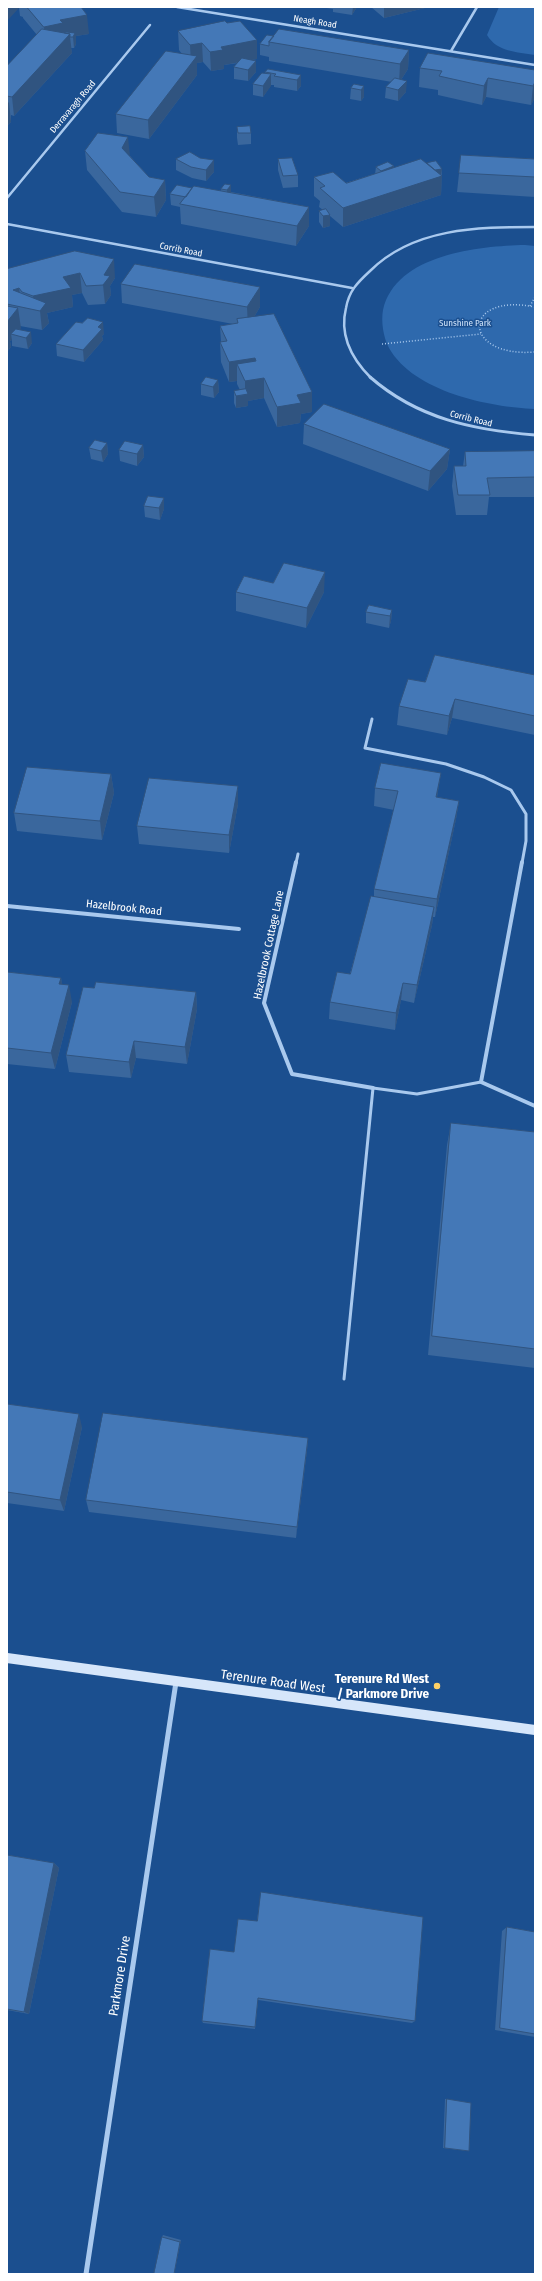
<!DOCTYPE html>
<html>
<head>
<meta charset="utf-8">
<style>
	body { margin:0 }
	#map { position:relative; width:542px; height:2281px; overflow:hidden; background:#1b4f8f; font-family:"Fira Sans Condensed",sans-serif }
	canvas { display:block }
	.frame { position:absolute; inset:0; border:8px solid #fff; pointer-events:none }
</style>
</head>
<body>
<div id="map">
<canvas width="542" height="2281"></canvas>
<div class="frame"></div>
</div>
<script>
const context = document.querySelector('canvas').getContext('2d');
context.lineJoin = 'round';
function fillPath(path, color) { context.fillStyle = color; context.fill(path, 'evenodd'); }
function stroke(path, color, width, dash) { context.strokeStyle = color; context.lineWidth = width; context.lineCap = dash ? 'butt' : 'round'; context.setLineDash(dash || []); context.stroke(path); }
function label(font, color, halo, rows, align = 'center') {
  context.font = font + ' "Fira Sans Condensed",sans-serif'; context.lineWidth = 3; context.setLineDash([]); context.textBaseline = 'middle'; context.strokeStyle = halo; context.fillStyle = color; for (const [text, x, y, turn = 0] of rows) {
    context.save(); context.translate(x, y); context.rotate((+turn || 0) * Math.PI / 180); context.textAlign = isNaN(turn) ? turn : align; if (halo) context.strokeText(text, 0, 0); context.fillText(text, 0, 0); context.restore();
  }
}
fillPath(new Path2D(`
	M499 7H535V55C517 52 497 52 487 35Z
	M525 245 535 246V409C489 407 414 392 389 348 383 337 381 321 383 310 396 254 479 246 525 245Z`), '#2e69ad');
stroke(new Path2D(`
	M530 306 535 297
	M535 307C461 292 461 358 535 352
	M382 344 481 334`), '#a9c9ee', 1.5, [1, 2]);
stroke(new Path2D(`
	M344 1379 373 1088 417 1094 481 1082`), '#a9c9ee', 3);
stroke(new Path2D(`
	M177 7 535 65
	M451 51 477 7
	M7 198 150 25
	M7 224 352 288
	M371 378C352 359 339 336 346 308 349 291 357 283 370 271 413 228 477 227 535 227`), '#a9c9ee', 2.5);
stroke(new Path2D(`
	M370 377C418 419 474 430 535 435
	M372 719 365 748 446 764 484 777 511 790 526 814V841L522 863
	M296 863 298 854`), '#a9c9ee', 3);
stroke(new Path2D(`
	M296 862 264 1003 292 1074 373 1088
	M522 862 481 1082 535 1106
	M7 906 239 929`), '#a9c9ee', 4);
stroke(new Path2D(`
	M86 2274 176 1682`), '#a9c9ee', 5);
stroke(new Path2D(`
	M7 1658 535 1730`), '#d6e6fa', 10);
fillPath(new Path2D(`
	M7 7H81L89 34 76 36V44L74 48H71L72 53 14 116 11 115V122L7 126V66L37 35 23 18V17L20 16 19 8Z
	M320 7H357L352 15 333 12V9Z
	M371 7H425V8L384 18Z
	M227 23 257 40V59L251 60 256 61V72L248 81 234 79V67L238 63 224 65V69L211 71 203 62 197 63V75L149 139 117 133 116 114 182 54 179 50 178 31Z
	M274 36 409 50 408 69 401 80 406 92 398 101 385 98 386 87 392 82 269 61V57L260 55V44Z
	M420 68 535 70V97L531 105 486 97 482 105 438 95V90L419 87Z
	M265 72 301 75V86L297 91 274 87V85H271L263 97 253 95V84L265 73Z
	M364 86V97L361 101 350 99 351 88Z
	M237 127 251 133V144L238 145 237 138Z
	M85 151 130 156 149 177 165 180 166 200 156 217 122 212 87 170Z
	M461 155 535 159V197L457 192Z
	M176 159 214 172 206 181 192 178 176 170Z
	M278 159 298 175V187L283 188 278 170Z
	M427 163 442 169 441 195 343 227 330 216V226L323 228 319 222V211L323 210 319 207 320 201 314 196V177L346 183 375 174 376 167 394 168Z
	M231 185V192L309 207V226L296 246 181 224 180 207 171 205 170 194 192 188 221 191V189Z
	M75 251 115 278 110 286 111 295 105 304 88 305 82 293 72 295 73 307 47 313 49 323 42 330 20 326 21 328 19 329 32 343 28 349 12 346V340L10 341 11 347 7 352V269Z
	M121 284 260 287V307L254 317 312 412 301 414 300 423 277 427 264 398 248 401V406L236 408 234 403V391L240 390 237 384V381L229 382 221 362 220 342H221L220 326 233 324 122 303Z
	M104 334 102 336 103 340 84 362 57 356 56 344Z
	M218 380 219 392 214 398 201 395V384Z
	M304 424 450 449 447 469 428 491 303 444Z
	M107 443 108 454 103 462 91 459 89 448Z
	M143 445 144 457 137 466 120 461 119 450Z
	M535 451V497H489L487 515H456L452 486 454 466H463L465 452Z
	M164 498V509L160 520 145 517 144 506Z
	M273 583 324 592 306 628 236 611V592Z
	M392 610 391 621 389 628 366 623V612Z
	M535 675V735L452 718 447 735 397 725 399 706 425 682Z
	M441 773 437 797 459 801 456 819 435 917H433L432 925 414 1003 401 1000 395 1030 329 1019 330 1002 350 974 374 897V889L394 810 374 806 375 788Z
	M111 774 114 793 102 840 17 831 14 813Z
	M238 804 229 853 139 844 137 826Z
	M7 972 61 978 62 984 72 1002 55 1069 7 1064Z
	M196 992 197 1009 187 1064 136 1058 131 1078 69 1072 66 1055Z
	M451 1123 535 1132V1368L428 1355 447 1145Z
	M7 1404 82 1427 64 1511 7 1503Z
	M308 1438 307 1450 296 1538 89 1512 86 1500Z
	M7 1855 54 1863 59 1868 29 2014 7 2010Z
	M507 1927 535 1932V2037L495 2030 502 1931Z
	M210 1949 415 2021 412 2023 258 2000 255 2029 203 2023 202 2021Z
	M445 2099H447L469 2151 443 2148Z
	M163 2235 181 2240 174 2274 162 2237Z`), '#3a679d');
fillPath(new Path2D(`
	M8 7H19V8L7 21V8Z
	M353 7H357L352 15Z
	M384 7H425V8L384 18Z
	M87 15 89 34 76 36V44L74 48 73 37H70L72 53 14 116 12 97 46 46 44 27 60 20Z
	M257 40V59L224 65V69L211 71 210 52 221 47Z
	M202 43 203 62 197 63V75L149 139 148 120 191 63 190 45Z
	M409 50 408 69 399 83 400 64Z
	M256 61V72L248 81V70Z
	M271 74V86L263 97V86Z
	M301 75V86L297 91V80Z
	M488 78 486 97 482 105 484 86Z
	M407 81 406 92 398 101V90Z
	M535 82V97L531 105 533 86Z
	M364 86V97L361 101V90Z
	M9 102 11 122 7 126V104Z
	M128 137 130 156 122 148Z
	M214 160V172L206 181V170Z
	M394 166 393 178 380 182 381 171Z
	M442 169 441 176H442L441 195 343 227V208L433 170Z
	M165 180 166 200 156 217 154 197Z
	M231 185V197L227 202V190Z
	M309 207V226L296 246 297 226Z
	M330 215V226L323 228V216Z
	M114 259 115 278 110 286 111 295 105 304 103 285 104 275Z
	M80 273 82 293 72 295 73 307 47 313 49 323 42 330 40 311 35 310 33 296 63 277Z
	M260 287V307L248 327 247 307Z
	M19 288 22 307 13 290Z
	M18 308 21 328 15 335 11 334 12 340 10 341 11 347 7 352V322Z
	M103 322 104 334 102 336 103 340 84 362 83 350 98 327Z
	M31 332 32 343 28 349 26 338Z
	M255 358V378L237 364V381L229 382V362Z
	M264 378V398L248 401V406L236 408V396L245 395V381Z
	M218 380 219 392 214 398 213 387Z
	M312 392V412L301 414 300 423 277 427V407L297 395Z
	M107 443 108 454 103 462 101 451Z
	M143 445 144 457 137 466V454Z
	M450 449 447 469 428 491 430 471Z
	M164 498V509L160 520 159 508Z
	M325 572 324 592 306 628 307 608Z
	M392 610 391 621 389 628 390 616Z
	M455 699 452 718 447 735 449 716Z
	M441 773 438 791 433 816 436 797Z
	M111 774 114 793 102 840 100 821Z
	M238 786V804L229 853V835Z
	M459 801 456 819 435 917 437 899Z
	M434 907 432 925 414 1003 417 985Z
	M61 978 64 995 59 984Z
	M403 983 401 1000 395 1030 396 1013Z
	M69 985 72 1002 55 1069 51 1053Z
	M196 992 197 1009 187 1064 185 1047Z
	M134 1041 136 1058 131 1078 129 1062Z
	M79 1414 82 1427 64 1511 60 1500Z
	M308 1438 307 1450 296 1538 297 1527Z
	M54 1863 59 1868 29 2014 24 2012Z
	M181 2240 174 2274 180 2242Z`), '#305480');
const building = new Path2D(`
	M27 7H81L87 15 60 20 63 23 44 27Z
	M225 21 227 23 240 21 257 40 221 47 223 50 210 52 202 43 190 45 178 31Z
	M42 29 70 34 12 97 7 96V66Z
	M279 29 409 50 400 64 269 42Z
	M66 32 75 33 73 37H70V34L65 33Z
	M267 35 274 36 269 42V46L260 44Z
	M166 51 197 56 148 120 116 114Z
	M428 53 535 70V82L533 86 488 78 484 86 439 76 442 71 420 68Z
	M242 58 256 61 248 70 234 67Z
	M268 69 301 75 297 80 274 76 276 74 265 72Z
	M262 73 271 74 263 86 253 84Z
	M395 78 407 81 398 90 386 87Z
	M354 84 364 86 361 90 351 88Z
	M250 126 251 133H238L237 127Z
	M98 133 128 137 122 148 149 177 165 180 154 197 120 192 85 151Z
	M190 152 200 158 214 160 206 170 191 167 176 159Z
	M461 155 535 159V177L459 173Z
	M292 158 298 175 283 176 278 159Z
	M421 159 442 176 343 208 320 188 325 186 314 177 333 172 346 183Z
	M436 161 442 169 435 170 427 163Z
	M388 162 394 166 381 171 376 167Z
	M225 184 231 185 227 190 221 189Z
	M177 185 192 188 186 197 170 194Z
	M194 186 309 207 297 226 180 204Z
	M326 209 330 215 323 216 319 211Z
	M75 251 114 259 104 275 110 276 103 285 86 286 80 273 63 277 71 288 33 296 22 292 19 288 13 290 46 303 40 311 7 304V269Z
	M135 264 260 287 247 307 121 284Z
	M7 306 18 308 7 322Z
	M274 314 312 392 297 395 301 403 277 407 264 378 245 381 237 364 256 361 255 358 229 362 220 342 227 341 220 326 238 323 237 319Z
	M88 318 103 322 98 327 102 329 83 350 56 344 76 322 82 323Z
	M16 329 31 332 26 338 11 334Z
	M206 377 218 380 213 387 201 384Z
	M246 389 248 394 236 396 234 391Z
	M324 404 450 449 430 471 304 424Z
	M95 440 107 443 101 451 89 448Z
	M125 441 143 445 137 454 119 450Z
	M535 451V477L487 478 490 495H458L454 466H466L465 452Z
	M148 496 164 498 159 508 144 506Z
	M284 563 325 572 307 608 236 592 244 576 273 583Z
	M369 605 392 610 390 616 366 612Z
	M435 655 535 675V716L455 699 449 716 399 706 408 679 425 682Z
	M381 763 441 773 436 797 459 801 437 899 374 889 398 791 375 788Z
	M27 767 111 774 100 821 14 813Z
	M149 778 238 786 229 835 137 826Z
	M371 896 434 907 417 985 403 983 396 1013 330 1002 337 972 350 974Z
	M7 972 61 978 59 984 69 985 51 1053 7 1048Z
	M96 982 196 992 185 1047 134 1041 129 1062 66 1055 83 987 94 988Z
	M451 1123 535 1132V1349L432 1336Z
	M7 1404 79 1414 60 1500 7 1492Z
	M103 1413 308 1438 297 1527 86 1500Z
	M7 1855 54 1863 24 2012 7 2009Z
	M261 1892 423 1917 415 2021 258 1998 255 2027 202 2021 210 1949 234 1952 238 1919 257 1921Z
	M507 1927 535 1932V2034L500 2028Z
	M447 2099 471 2103 469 2151 445 2148Z
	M162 2237 180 2242 174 2274H154Z`);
fillPath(building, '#4478b7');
stroke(building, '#305480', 1);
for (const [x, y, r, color] of [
	[437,1686,4,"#ffd166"]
]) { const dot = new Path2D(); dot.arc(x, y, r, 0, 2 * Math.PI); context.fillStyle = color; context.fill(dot); stroke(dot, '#1b4f8f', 1.5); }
label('9px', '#fff', '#1b4f8f', [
	["Neagh Road",315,22,9],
	["Derravaragh Road",73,107,-50],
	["Corrib Road",181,250,11],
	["Corrib Road",471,419,14]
]);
label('9px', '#cfe3fa', '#1b4f8f', [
	["Sunshine Park",465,323]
]);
label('11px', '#fff', '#1b4f8f', [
	["Hazelbrook Road",124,908,6],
	["Hazelbrook Cottage Lane",269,945,-78]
]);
label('bold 13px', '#fff', '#1b4f8f', [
	["Terenure Rd West",429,1679],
	["/ Parkmore Drive",429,1694]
], 'right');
label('13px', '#fff', '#1b4f8f', [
	["Terenure Road West",273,1682,8],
	["Parkmore Drive",120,1976,-81]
]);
</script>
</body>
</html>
